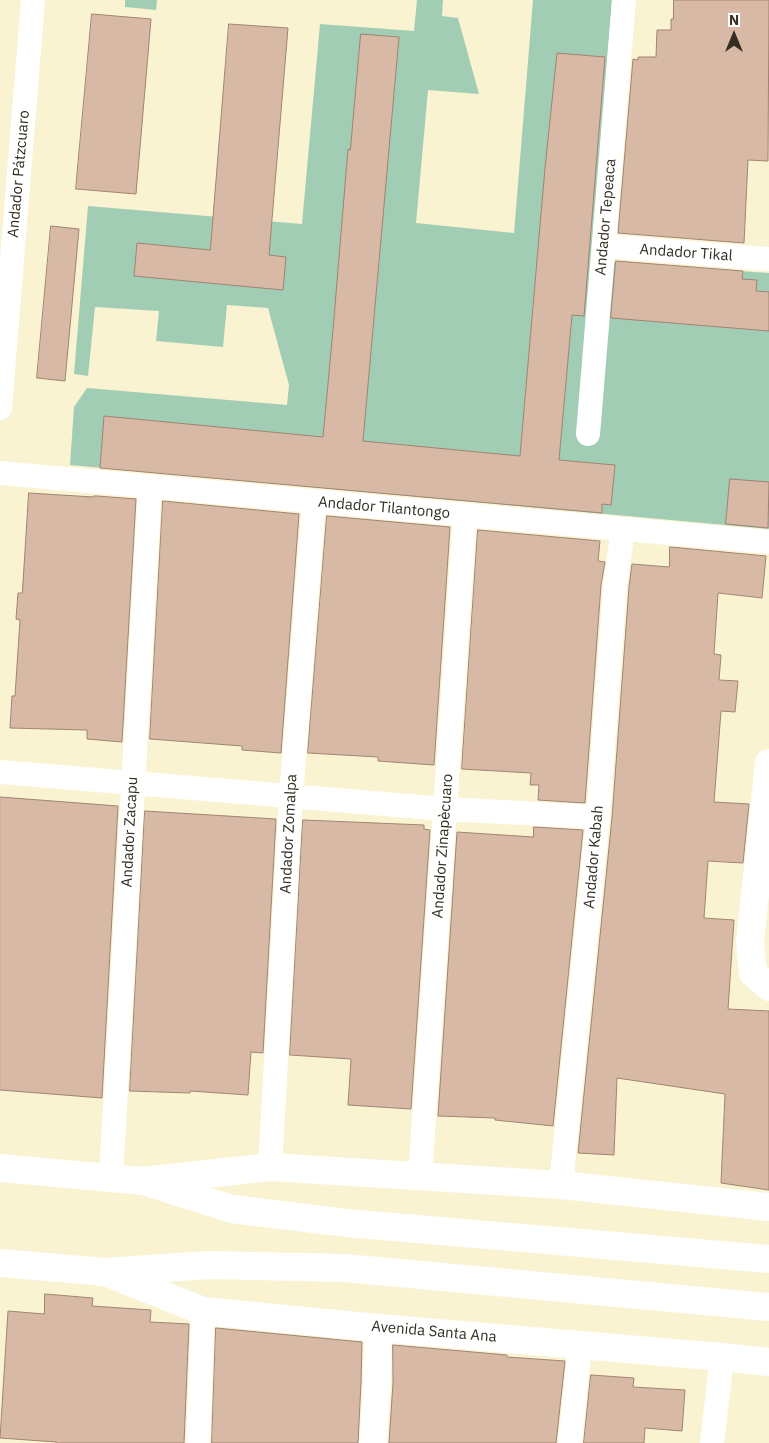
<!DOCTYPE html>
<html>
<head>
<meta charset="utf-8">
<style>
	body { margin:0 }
	#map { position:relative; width:769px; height:1443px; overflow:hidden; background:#f9f3d1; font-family:"IBM Plex Sans",sans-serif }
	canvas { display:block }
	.north { position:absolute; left:709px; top:10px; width:50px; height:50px; -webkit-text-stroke:4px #fff; paint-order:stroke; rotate:0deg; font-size:14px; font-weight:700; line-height:20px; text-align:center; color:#322f22 }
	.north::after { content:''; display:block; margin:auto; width:18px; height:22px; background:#322f22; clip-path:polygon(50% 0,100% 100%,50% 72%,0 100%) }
</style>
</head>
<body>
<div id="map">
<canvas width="769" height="1443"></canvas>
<div class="north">N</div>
</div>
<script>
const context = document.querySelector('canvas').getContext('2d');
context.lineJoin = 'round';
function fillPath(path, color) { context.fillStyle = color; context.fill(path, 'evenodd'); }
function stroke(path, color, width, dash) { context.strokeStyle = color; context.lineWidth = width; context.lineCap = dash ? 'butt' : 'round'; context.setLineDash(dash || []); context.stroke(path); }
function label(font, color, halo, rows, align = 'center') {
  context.font = font + ' "IBM Plex Sans",sans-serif'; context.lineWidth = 4.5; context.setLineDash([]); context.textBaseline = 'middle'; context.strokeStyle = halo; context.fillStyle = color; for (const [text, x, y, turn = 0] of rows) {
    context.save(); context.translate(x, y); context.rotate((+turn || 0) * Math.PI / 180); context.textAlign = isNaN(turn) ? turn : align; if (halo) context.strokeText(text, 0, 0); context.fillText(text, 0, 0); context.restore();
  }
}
fillPath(new Path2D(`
	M125 0H157L156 10 125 7Z
	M417 0H443L442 16 458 18 479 94 428 90 416 223 514 233 533 0H612L592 261 769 273V529L70 465 74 407 87 388 287 405 289 385 268 308 227 305 223 347 156 341 159 311 95 307 88 376 74 374 88 206 302 224 320 24 414 31Z`), '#a2cdb5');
const building = new Path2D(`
	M674 0H769L768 161 748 160 744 243 618 233 633 59 638 60V57H656L657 30H671V19H673Z
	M92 14 151 19 136 194 76 189Z
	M229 24 288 28 269 255 286 257 283 290 134 276 137 243 210 250Z
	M361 34 399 37 363 441 520 456 545 168 557 53 605 57 584 316 572 315 559 460 615 465 611 505 602 504V513L100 468 104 416 323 437 333 330 348 149 350 150Z
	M51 226 79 229 65 381 37 378Z
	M616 261 743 271 742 279 757 280 756 291 769 292V331L611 318Z
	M730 479 769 482 768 528 726 524Z
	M29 493 93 497V496H97L136 499 122 742 87 739V730L10 728 12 696H15L20 620 16 619 18 593H22Z
	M163 501 299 514 281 753 242 750V746L150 739Z
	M327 516 450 527 434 765 378 761V757L308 753Z
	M478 530 600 541 598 561 605 562 601 585 585 803 538 800 539 785H530L531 773 462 769Z
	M670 547 766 556 762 598 718 593 714 654 721 655 719 680 738 681 735 712 721 711 714 802 749 804 743 863 708 861 704 918 734 920 728 1009 769 1011V1190L721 1183 725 1094 617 1078 614 1155 578 1153 612 818 629 587 632 564 669 567Z
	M0 797 118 806 102 1098 0 1090Z
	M145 811 276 819 263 1053 251 1052 248 1095 190 1091V1093L130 1091Z
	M303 820 424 825V829L430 830 411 1109 348 1105 351 1059 290 1055Z
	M534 827 583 830 553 1126 495 1120V1118L438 1116 457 832 533 837Z
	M45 1294 93 1298 92 1306 151 1310 150 1322 189 1324 184 1443H56V1442L0 1438 8 1311 44 1314Z
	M216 1328 362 1342 361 1382 358 1443H212Z
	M393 1345 507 1355V1357L565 1361 556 1443H389L393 1383Z
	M591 1375 634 1378 633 1387 685 1390 682 1431 645 1428 644 1443H584Z`);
fillPath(building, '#d8b9a5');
stroke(building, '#a08470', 1);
stroke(new Path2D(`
	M604 246 769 259
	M0 408 33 0
	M588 434 624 0
	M0 473 769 542
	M0 772 445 809 598 817
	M270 1167 291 796 314 501
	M420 1177 465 515
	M111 1178 150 486
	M561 1185 598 817 615 586 623 529
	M198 1443 203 1311
	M570 1443 580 1345
	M712 1443 722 1357`), '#fff', 24);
stroke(new Path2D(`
	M769 763 750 942 753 973 769 987
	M373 1443 377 1383 378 1328`), '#fff', 28);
stroke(new Path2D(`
	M143 1181 270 1167 561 1185 769 1207
	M105 1272 203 1311 378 1328 722 1357 769 1362`), '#fff', 28);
stroke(new Path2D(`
	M0 1168 143 1181 232 1209 347 1223 769 1259
	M0 1263 105 1272 209 1265 345 1268 769 1307`), '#fff', 28);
label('15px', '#322f22', '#fff', [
	["Andador Pátzcuaro",19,174,-85],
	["Andador Tepeaca",606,217,-85],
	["Andador Tikal",686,253,4],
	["Andador Tilantongo",384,508,5],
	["Andador Zacapu",130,832,-87],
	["Andador Zomalpa",289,834,-87],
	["Andador Zinapècuaro",443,846,-86],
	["Andador Kabah",594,857,-85],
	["Avenida Santa Ana",434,1332,5]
]);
</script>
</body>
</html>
